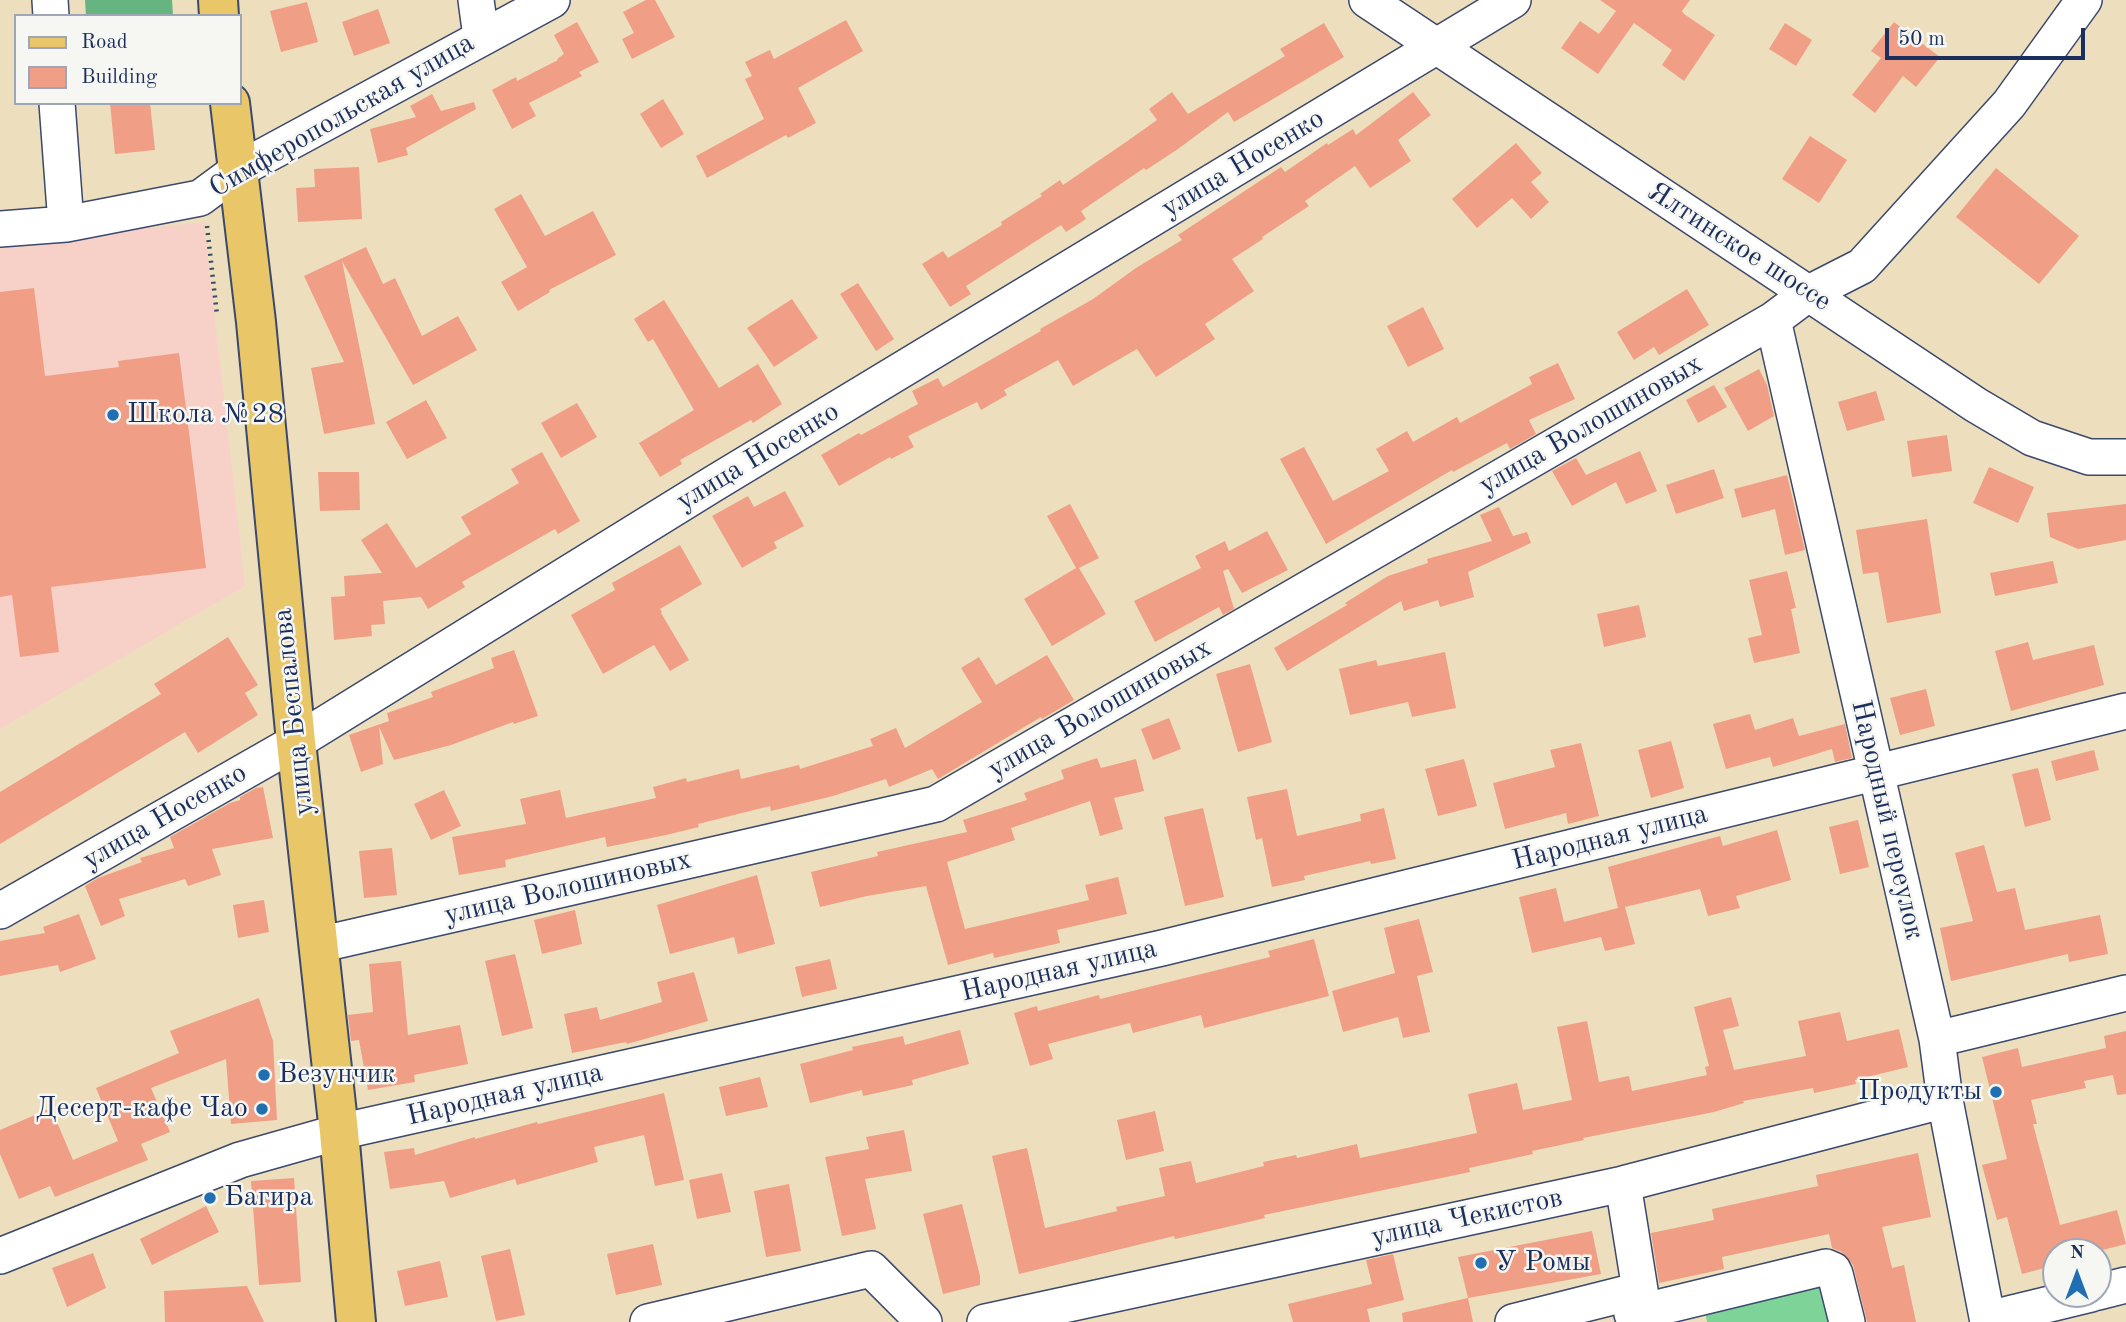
<!DOCTYPE html>
<html>
<head>
<meta charset="utf-8">
<style>
	body { margin:0 }
	#map { position:relative; width:2126px; height:1322px; overflow:hidden; background:#eddfbd; font-family:"Old Standard TT",serif }
	canvas { display:block }
	.legend { position:absolute; left:14px; top:14px; width:228px; height:91px; box-sizing:border-box; background:#f6f6f2; border:2px solid #9ea6b7; margin:0; padding:9px 12px; list-style:none; font-size:21px; color:#1b2f5e }
	.legend li { display:flex; align-items:center; gap:14px; height:35px }
	.legend b { width:35px; border:2px solid #9ea6b7 }
	.north { position:absolute; left:2042px; top:1238px; width:70px; height:70px; box-sizing:border-box; background:#f6f6f2; border:2px solid #9ea6b7; border-radius:50%; rotate:0deg; font-size:19px; font-weight:700; line-height:28px; text-align:center; color:#1b2f5e }
	.north::after { content:''; display:block; margin:auto; width:24px; height:32px; background:#1f6fb2; clip-path:polygon(50% 0,100% 100%,50% 72%,0 100%) }
	.scale { position:absolute; left:1885px; top:28px; width:200px; height:32px; box-sizing:border-box; border:4px solid #1b2f5e; border-top:0; padding-left:9px; font-size:21px; line-height:24px; white-space:nowrap; color:#1b2f5e; -webkit-text-stroke:5px #f6f6f2; paint-order:stroke }
</style>
</head>
<body>
<div id="map">
<canvas width="2126" height="1322"></canvas>
<ul class="legend">
<li><b style="height:9px;background:#e9c769"></b>Road</li>
<li><b style="height:19px;background:#f09e86"></b>Building</li>
</ul>
<div class="north">N</div>
<div class="scale">50 m</div>
</div>
<script>
const context = document.querySelector('canvas').getContext('2d');
context.lineJoin = 'round';
function fillPath(path, color) { context.fillStyle = color; context.fill(path, 'evenodd'); }
function stroke(path, color, width, dash) { context.strokeStyle = color; context.lineWidth = width; context.lineCap = dash ? 'butt' : 'round'; context.setLineDash(dash || []); context.stroke(path); }
function label(font, color, halo, rows, align = 'center') {
  context.font = font + ' "Old Standard TT",serif'; context.lineWidth = 5; context.setLineDash([]); context.textBaseline = 'middle'; context.strokeStyle = halo; context.fillStyle = color; for (const [text, x, y, turn = 0] of rows) {
    context.save(); context.translate(x, y); context.rotate((+turn || 0) * Math.PI / 180); context.textAlign = isNaN(turn) ? turn : align; if (halo) context.strokeText(text, 0, 0); context.fillText(text, 0, 0); context.restore();
  }
}
fillPath(new Path2D(`
	M204 222 245 586 0 729V243Z`), '#f7d1c7');
fillPath(new Path2D(`
	M1828 1274 1838 1322H1707L1703 1301Z`), '#7dd398');
fillPath(new Path2D(`
	M85 0H172L173 16H86Z`), '#66b580');
fillPath(new Path2D(`
	M646 0H655L675 37 632 59 622 39 634 33 623 12Z
	M1600 0H1690L1682 11 1684 14 1715 35 1684 81 1662 65 1672 50 1634 23 1598 74 1561 48 1580 21 1599 34 1616 11Z
	M307 2 318 42 281 52 270 11Z
	M378 9 390 43 354 56 342 22Z
	M846 20 863 51 798 88 816 123 788 138 786 135 707 178 696 156 764 119 745 79 752 76 745 62 770 50 774 59Z
	M577 22 599 62 579 72 582 76 529 103 536 116 512 129 492 90 516 77 517 81 558 60 557 59 564 54 554 35Z
	M1894 22 1940 57 1916 87 1903 76 1875 113 1852 95 1881 58 1871 51Z
	M1324 23 1344 57 1234 122 1228 112 1178 149 1146 170 1144 168 1081 211 1086 219 1066 232 1061 225 966 286 971 294 950 307 922 264 943 251 948 258 1002 225 1001 222 1042 196 1040 194 1060 180 1063 185 1126 142 1157 120 1149 109 1172 92 1188 114 1285 56 1280 49Z
	M1785 23 1812 40 1796 66 1769 49Z
	M1413 92 1431 115 1398 140 1411 161 1370 188 1355 166 1305 201 1309 206 1262 237 1263 239 1232 259 1254 291 1205 324 1215 339 1156 377 1137 349 1073 386 1058 360 1004 390 1007 395 981 410 977 402 908 436 914 447 891 459 890 457 839 486 821 455 859 433 861 435 918 404 912 391 938 378 943 387 1041 331 1040 329 1093 299 1136 268 1182 240 1178 235 1281 167 1285 172 1327 143 1328 145 1353 129 1356 135Z
	M432 94 441 111 474 102 476 109 406 148 408 155 378 163 370 129 416 117 410 106Z
	M663 99 684 134 661 148 640 114Z
	M110 103H150L155 150 115 154Z
	M1810 136 1847 160 1819 203 1782 179Z
	M1516 143 1542 173 1531 182 1549 202 1531 219 1512 198 1477 228 1452 199Z
	M359 167 362 219 298 222 296 188 315 187 314 169Z
	M1996 168 2079 236 2039 284 1956 217Z
	M521 194 545 236 593 211 616 255 549 290 550 292 518 311 501 282 527 267 494 209Z
	M366 247 383 284 395 278 422 336 458 316 477 350 413 385 342 261 375 424 324 434 311 368 344 362 304 276Z
	M858 283 894 339 876 351 840 294Z
	M34 288 45 376 119 367 118 361 179 353 206 568 51 587 59 652 20 657 12 595 0 597V292Z
	M1687 289 1709 325 1659 355 1654 347 1634 360 1617 332Z
	M792 299 818 338 774 367 747 328Z
	M664 300 719 388 758 364 782 404 753 423 751 420 680 460 682 464 660 477 639 443 694 410 653 339 648 342 634 319Z
	M1423 307 1444 349 1408 367 1387 326Z
	M1558 363 1575 399 1529 420 1536 434 1510 449 1507 443 1453 472 1452 470 1326 544 1280 459 1304 447 1333 501 1389 471 1376 449 1407 431 1413 442 1457 417 1460 423 1532 384 1529 377Z
	M1759 369 1767 385 1774 416 1748 431 1724 388Z
	M1714 385 1727 407 1698 423 1686 400Z
	M1876 391 1885 420 1847 431 1838 402Z
	M426 400 447 438 407 459 386 422Z
	M577 403 597 437 561 458 541 423Z
	M1947 435 1952 471 1912 477 1907 441Z
	M1640 451 1657 491 1626 504 1616 482 1572 506 1552 471 1576 458 1586 475Z
	M542 452 580 521 558 534 555 529 462 582 465 587 428 609 421 597 383 601 385 624 371 625 372 636 334 640 331 597 345 596 344 576 382 573 361 540 387 523 416 568 471 534 461 517 519 483 511 469Z
	M1989 467 2034 487 2018 523 1973 503Z
	M1714 469 1724 498 1676 514 1666 485Z
	M318 472H359L360 510 320 511Z
	M1787 475 1805 550 1785 555 1775 509 1742 518 1734 489Z
	M785 491 804 526 774 542 777 548 742 568 712 516 748 496 754 507Z
	M1070 504 1099 558 1079 568 1106 614 1052 646 1024 599 1076 568 1047 516Z
	M2126 504V540L2078 549 2050 537 2047 513Z
	M1499 507 1513 536 1527 532 1531 543 1468 572 1474 597 1440 607 1438 600 1404 611 1401 601 1287 671 1274 648 1347 605 1345 603 1388 576 1428 563 1427 559 1492 541 1480 515Z
	M1927 519 1941 613 1887 623 1878 572 1863 574 1856 530Z
	M1267 531 1288 570 1242 593 1228 569 1223 571 1234 609 1223 615 1219 607 1155 642 1134 601 1201 568 1195 556 1225 541 1229 551Z
	M680 545 702 584 660 609 662 612 661 613 689 660 670 671 654 645 603 674 571 615 615 590 612 583Z
	M2053 561 2058 583 1995 596 1990 573Z
	M1787 571 1796 608 1791 609 1800 653 1754 663 1748 638 1762 635 1749 580Z
	M1639 605 1646 637 1604 647 1597 614Z
	M228 637 258 685 245 693 258 715 198 753 185 732 0 844V792L161 694 154 684Z
	M2028 642 2033 660 2094 645 2104 685 2011 711 1995 651Z
	M514 650 538 716 514 724 513 722 451 745 394 760 379 727 383 764 361 772 349 735 389 721 387 713 433 697 431 692 494 668 491 658Z
	M1445 652 1456 708 1412 717 1408 702 1350 715 1339 669 1376 660 1378 666Z
	M1047 655 1074 700 1042 719 1041 717 938 779 932 769 889 787 886 779 833 796 771 811 770 806 698 824 699 827 666 835 607 847 605 837 505 860 506 867 459 875 452 837 526 824 520 799 560 790 566 818 656 798 653 787 686 778 687 782 739 769 741 779 799 765 800 769 873 746 870 739 896 728 905 748 982 702 961 668 979 657 996 685Z
	M1250 664 1272 742 1238 752 1216 674Z
	M1926 689 1935 726 1900 735 1890 698Z
	M1750 714 1755 730 1793 718 1799 736 1845 724 1852 758 1835 762 1832 749 1773 767 1770 757 1726 769 1713 724Z
	M1169 718 1181 749 1153 760 1141 729Z
	M1671 741 1684 788 1651 798 1638 750Z
	M1581 743 1599 816 1568 824 1566 813 1505 829 1493 783 1555 767 1550 750Z
	M2094 750 2099 770 2056 781 2051 761Z
	M1097 758 1101 768 1136 759 1144 791 1114 798 1123 829 1100 836 1090 801 1011 828 1015 840 947 862 965 929 1089 900 1085 885 1118 877 1127 914 1057 930 1060 943 994 958 993 953 948 965 926 886 867 896 820 907 811 872 878 856 877 852 967 832 963 820 1027 800 1024 793 1064 779 1061 770Z
	M1464 759 1477 806 1438 816 1425 769Z
	M2038 768 2051 820 2025 827 2012 774Z
	M263 787 273 838 212 849 221 875 188 886 185 879 119 899 125 916 101 926 85 886 98 878 142 862 140 858 174 848 170 837 230 803 240 800V797L256 788Z
	M1287 789 1297 836 1361 821 1360 814 1384 808 1396 859 1371 864 1370 861 1304 876 1305 880 1272 887 1262 838 1256 840 1247 797Z
	M444 790 461 826 431 840 414 804Z
	M1203 808 1224 897 1185 906 1164 817Z
	M1858 820 1869 867 1840 874 1829 827Z
	M1777 830 1791 880 1736 896 1740 908 1708 916 1700 889 1625 907 1635 944 1605 951 1601 937 1532 953 1519 897 1556 888 1564 922 1618 908 1608 867 1720 836 1723 846Z
	M1984 845 1997 892 2015 888 2025 930 2100 915 2108 954 2069 962 2068 954 1951 981 1940 928 1973 921 1955 853Z
	M392 848 397 895 364 898 359 851Z
	M757 875 775 944 738 954 734 937 670 954 657 905Z
	M264 900 269 932 238 938 233 905Z
	M575 910 582 944 542 954 534 920Z
	M79 914 96 959 60 972 58 965 0 976V941L45 933 43 927Z
	M1419 919 1433 972 1417 976 1430 1032 1403 1038 1398 1017 1343 1032 1332 991 1395 973 1384 928Z
	M1314 939 1329 996 1204 1028 1201 1015 1133 1033 1130 1023 1048 1044 1053 1059 1030 1066 1014 1013 1037 1006 1038 1011 1099 995 1100 999 1270 957 1268 951Z
	M515 954 533 1028 502 1036 485 961Z
	M830 959 837 989 802 997 795 967Z
	M401 961 408 1035 460 1025 468 1064 414 1075 415 1082 368 1090 359 1040 351 1041 348 1015 373 1012 369 964Z
	M694 972 708 1021 627 1044 626 1042 572 1053 564 1014 597 1007 600 1020 662 1002 657 982Z
	M1731 997 1739 1026 1723 1030 1734 1070 1806 1056 1798 1021 1840 1012 1847 1041 1899 1029 1908 1067 1855 1080 1856 1084 1814 1093 1813 1088 1743 1101 1744 1103 1714 1112 1583 1138 1584 1140 1532 1151 1533 1154 1469 1168 1470 1172 1264 1215 1265 1218 1240 1224 1175 1239 1174 1236 1019 1274 992 1156 1027 1148 1045 1228 1117 1211 1116 1207 1165 1196 1159 1168 1191 1161 1196 1183 1264 1166 1263 1162 1296 1155 1297 1158 1357 1144 1360 1158 1477 1133 1468 1094 1517 1083 1523 1110 1572 1100 1557 1027 1587 1021 1599 1082 1629 1076 1632 1091 1707 1075 1705 1067 1709 1066 1694 1007Z
	M259 998 273 1041 277 1120 231 1124 226 1059 151 1088 170 1132 141 1144 148 1160 55 1197 50 1186 19 1199 0 1154V1130L51 1108 73 1160 118 1141 96 1088 179 1053 170 1031Z
	M960 1030 969 1064 912 1080 913 1085 863 1096 862 1090 810 1103 800 1064 853 1050 852 1047 903 1036 905 1045Z
	M2126 1031V1094L2117 1095 2113 1075 2084 1081 2086 1088 2031 1100 2037 1124H2033L2060 1225 2117 1210 2126 1244 2095 1252H2056V1265L2022 1274 2007 1217 1997 1220 1982 1165 2007 1159 1982 1057 2018 1048 2022 1067 2106 1048 2104 1036Z
	M760 1077 768 1107 726 1116 719 1087Z
	M664 1093 684 1180 655 1186 644 1135 594 1147 598 1162 517 1185 515 1179 450 1198 444 1181 390 1189 384 1152 414 1148 415 1155 475 1137V1139L537 1122 538 1124Z
	M1155 1111 1164 1151 1126 1160 1117 1120Z
	M904 1130 912 1171 865 1179 876 1229 842 1236 825 1157 869 1149 866 1137Z
	M1918 1153 1931 1217 1882 1227 1892 1268 1904 1265 1916 1322H1867L1853 1265 1842 1252 1832 1248 1829 1234 1722 1257 1724 1269 1659 1283 1651 1233 1714 1220 1712 1209 1818 1186 1816 1175Z
	M722 1173 731 1212 697 1219 689 1180Z
	M294 1178 301 1282 259 1285 251 1181Z
	M789 1184 801 1251 766 1257 754 1191Z
	M962 1204 980 1276V1285L943 1294 923 1214Z
	M206 1206 219 1232 152 1265 140 1239Z
	M1592 1231 1601 1274 1468 1298 1458 1257Z
	M653 1244 662 1285 616 1295 607 1254Z
	M510 1249 525 1315 496 1321 481 1256Z
	M93 1253 106 1288 67 1307 52 1268Z
	M1393 1254 1404 1300 1367 1309 1370 1322H1293L1288 1304 1372 1284 1366 1260Z
	M440 1261 448 1297 405 1306 397 1271Z
	M247 1286 264 1322H165L164 1291Z
	M1468 1298 1473 1322H1403L1402 1313Z`), '#f09e86');
const minor = new Path2D(`
	M50 0 51 16
	M476 0 481 37
	M1367 0 1976 405 2032 438 2089 457H2126
	M57 103 66 224
	M0 229 66 224 200 198 238 170 552 0
	M1773 320 1937 1039 1945 1100 1988 1322
	M0 911 296 742 713 484 1513 0
	M318 945 936 804 1773 320 1809 293 1862 266 2009 104 2084 0
	M1937 1039 2126 993
	M0 1256 240 1160 339 1132 1162 948 2126 711
	M2098 1292 2126 1285
	M1632 1314 1826 1267 1833 1270 1835 1274 1847 1322
	M1988 1319 2091 1294
	M648 1322 871 1269 924 1322
	M985 1322 1623 1184 1945 1100
	M1513 1322 1640 1290 1623 1184`);
const major = new Path2D(`
	M218 0 219 16
	M230 103 256 322 296 742 339 1132 356 1322`);
stroke(minor, '#3a496c', 38);
stroke(major, '#3a496c', 42);
stroke(new Path2D(`
	M207 226 217 315`), '#3a496c', 4.5, [2, 5]);
stroke(minor, '#fff', 35);
stroke(major, '#e9c769', 38);
for (const [x, y, r, color] of [
	[113,415,7,"#1f6fb2"],
	[264,1075,7,"#1f6fb2"],
	[1996,1092,7,"#1f6fb2"],
	[262,1109,7,"#1f6fb2"],
	[210,1198,7,"#1f6fb2"],
	[1481,1263,7,"#1f6fb2"]
]) { const dot = new Path2D(); dot.arc(x, y, r, 0, 2 * Math.PI); context.fillStyle = color; context.fill(dot); stroke(dot, '#f6f6f2', 2.5); }
label('28px', '#1b2f5e', '#f6f6f2', [
	["Симферопольская улица",342,116,-30],
	["улица Носенко",1243,164,-31],
	["Ялтинское шоссе",1739,247,33],
	["улица Волошиновых",1591,425,-30],
	["улица Носенко",758,457,-31],
	["улица Волошиновых",1100,709,-30],
	["улица Беспалова",294,712,-96],
	["улица Носенко",165,817,-30],
	["Народный переулок",1887,820,77],
	["Народная улица",1610,838,-14],
	["улица Волошиновых",568,888,-13],
	["Народная улица",1059,971,-13],
	["Народная улица",505,1095,-13],
	["улица Чекистов",1467,1218,-12]
]);
label('28px', '#1b2f5e', '#f6f6f2', [
	["Школа №28",127,415],
	["Везунчик",278,1075],
	["Продукты",1982,1092,"right"],
	["Десерт-кафе Чао",248,1109,"right"],
	["Багира",224,1198],
	["У Ромы",1495,1263]
], 'left');
</script>
</body>
</html>
